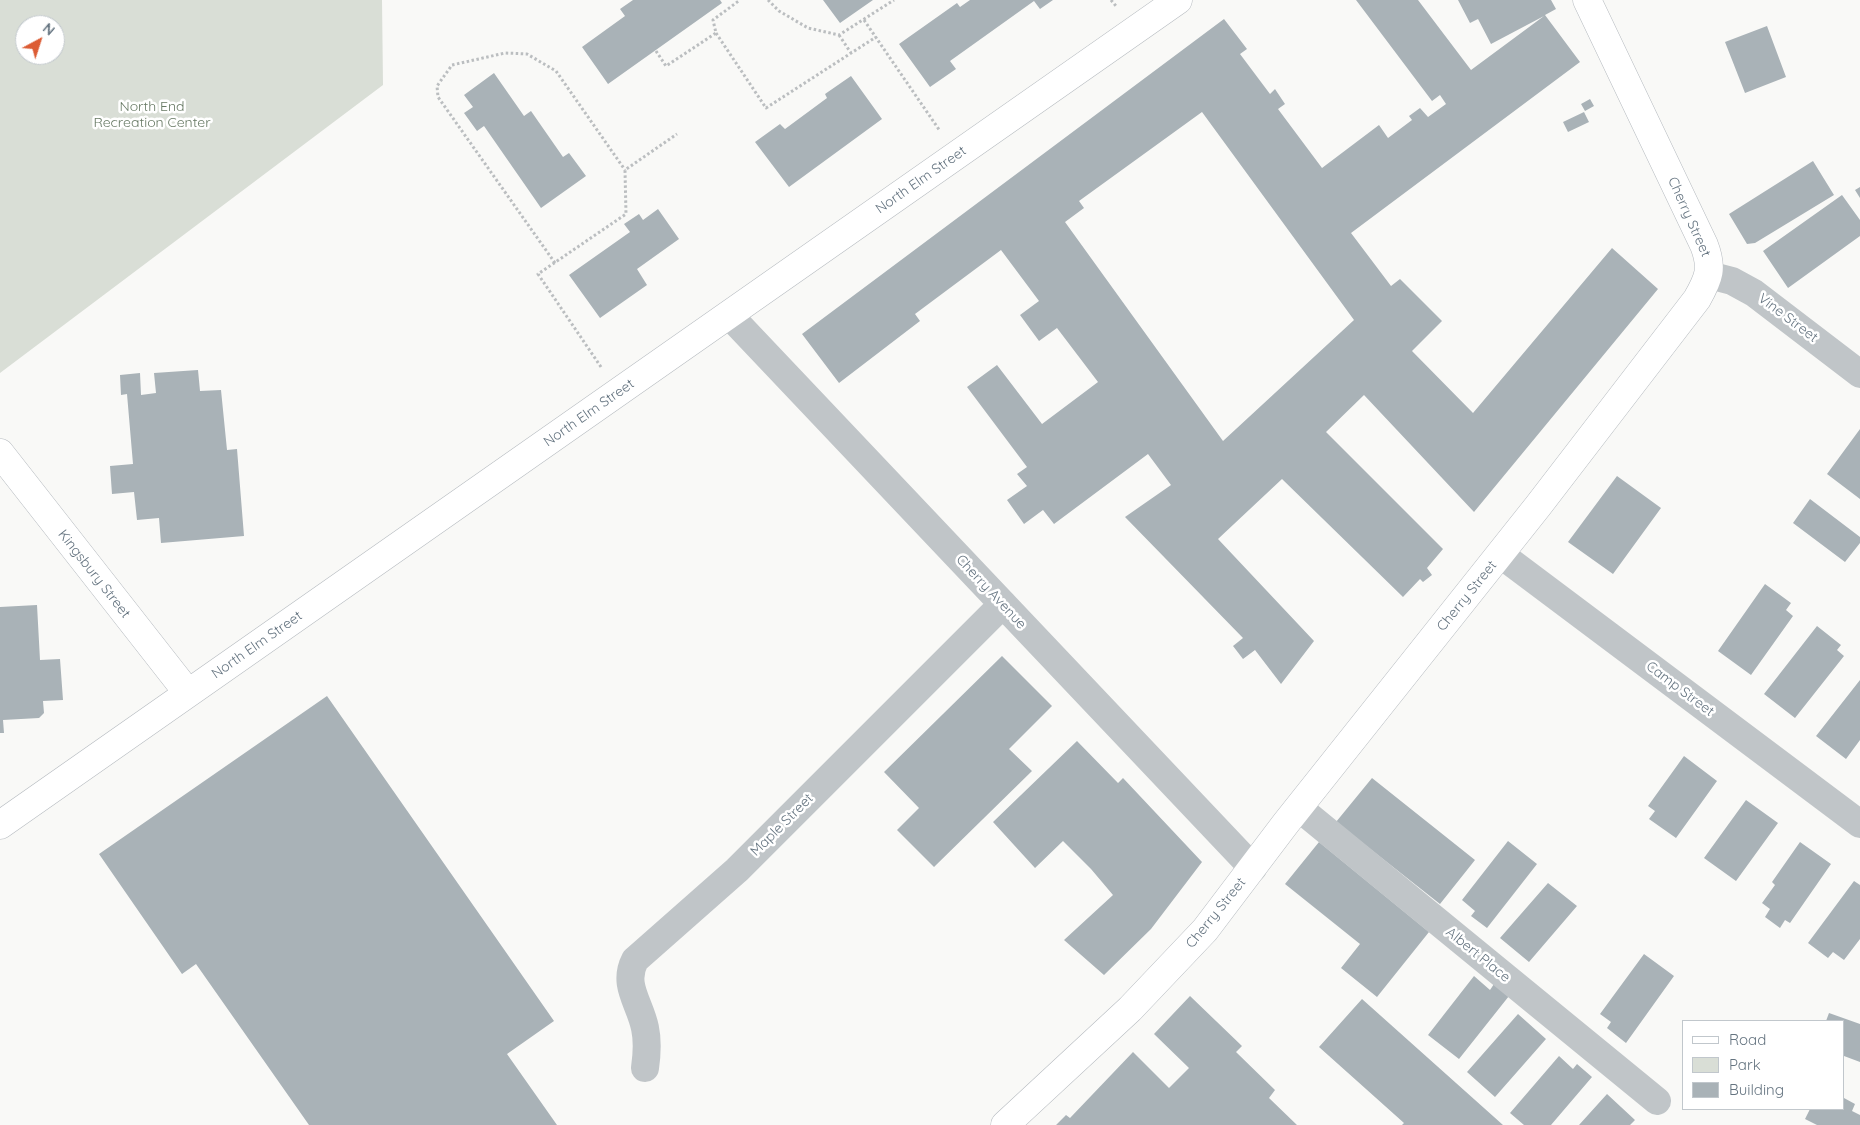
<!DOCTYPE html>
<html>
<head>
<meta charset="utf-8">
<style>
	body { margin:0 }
	#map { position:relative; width:1860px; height:1125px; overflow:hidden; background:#f9f9f7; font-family:Quicksand,sans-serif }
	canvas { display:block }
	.legend { position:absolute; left:1682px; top:1020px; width:162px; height:90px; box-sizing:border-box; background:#fff; border:1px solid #c1c7cc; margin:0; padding:6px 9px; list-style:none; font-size:15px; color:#657480 }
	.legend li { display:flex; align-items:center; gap:10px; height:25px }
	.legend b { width:25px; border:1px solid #c1c7cc }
	.north { position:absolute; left:15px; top:15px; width:50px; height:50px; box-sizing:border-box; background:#fff; border:1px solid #c1c7cc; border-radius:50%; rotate:40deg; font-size:14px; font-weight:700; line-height:20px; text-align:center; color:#657480 }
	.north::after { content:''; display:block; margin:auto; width:18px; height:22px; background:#dc5c34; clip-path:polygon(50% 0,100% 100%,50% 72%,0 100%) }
</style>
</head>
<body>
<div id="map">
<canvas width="1860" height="1125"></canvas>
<ul class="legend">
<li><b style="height:6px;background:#fff"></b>Road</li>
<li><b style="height:14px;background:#d9ded6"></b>Park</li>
<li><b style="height:14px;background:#a9b2b7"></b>Building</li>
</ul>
<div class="north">N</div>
</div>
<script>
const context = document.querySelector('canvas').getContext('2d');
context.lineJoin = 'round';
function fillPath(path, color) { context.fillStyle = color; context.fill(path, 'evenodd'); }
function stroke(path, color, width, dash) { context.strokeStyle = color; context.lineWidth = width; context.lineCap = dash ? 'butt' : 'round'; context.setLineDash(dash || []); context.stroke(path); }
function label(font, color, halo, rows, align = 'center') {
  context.font = font + ' Quicksand,sans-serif'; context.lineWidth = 5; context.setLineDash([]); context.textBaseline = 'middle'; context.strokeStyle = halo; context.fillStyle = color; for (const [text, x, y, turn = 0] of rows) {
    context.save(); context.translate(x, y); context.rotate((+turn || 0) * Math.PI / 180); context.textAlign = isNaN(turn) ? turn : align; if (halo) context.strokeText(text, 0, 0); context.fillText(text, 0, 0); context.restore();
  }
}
fillPath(new Path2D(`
	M0 0H382L383 85 0 373ZM25 25H55V55H25Z`), '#d9ded6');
fillPath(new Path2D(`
	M633 0H720L722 3 608 84 582 47 625 16 620 9Z
	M823 0H873L840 23Z
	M970 0H1053L1040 9 1034 1 950 61 956 69 930 87 899 44 957 3 960 7Z
	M1356 0H1418L1471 70 1544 16 1491 44 1478 19 1470 23 1458 0H1551L1556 9 1545 15 1580 62 1351 233 1391 286 1400 279 1442 321 1412 351 1473 413 1612 248 1658 289 1474 512 1364 395 1326 432 1443 549 1427 568 1432 575 1423 582 1420 579 1403 597 1282 479 1218 539 1314 641 1281 684 1255 650 1243 659 1233 646 1243 638 1125 517 1171 485 1148 454 1054 524 1043 510 1024 524 1007 500 1027 486 1017 474 1027 467 967 387 997 365 1042 424 1098 382 1057 328 1039 341 1020 315 1039 301 1001 250 915 314 920 321 839 383 802 334 1224 19 1247 49 1240 54 1270 94 1275 89 1285 104 1278 109 1322 168 1379 125 1388 138 1412 120 1409 116 1420 108 1428 117 1446 104 1440 95 1432 101ZM1202 112 1354 320 1223 441 1065 222 1084 208 1079 201Z
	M1767 26 1786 77 1745 93 1725 42Z
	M494 73 524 116 531 111 563 157 569 153 586 176 541 208 484 126 477 131 464 113 473 107 464 95Z
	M851 76 882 119 789 187 755 142 780 124 785 129 827 98 825 94Z
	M1590 99 1594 106 1585 111 1581 104Z
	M1584 112 1589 122 1568 132 1563 122Z
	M1813 161 1834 195 1755 243 1747 244 1729 214Z
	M1860 187V198L1855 190Z
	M1842 195 1860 220V236L1788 288 1763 251Z
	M658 209 679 239 637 269 647 285 600 318 569 275 630 232 624 224 639 214 643 220Z
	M198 370 200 391 221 390 227 450 237 449 244 536 161 543 159 518 137 520 134 492 112 494 110 466 133 464 127 394 121 395 120 375 140 373 141 395 156 393 154 373Z
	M1860 429V499L1827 474Z
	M1617 476 1661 508 1613 574 1568 542Z
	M1810 499 1860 537V543L1845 562 1793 523Z
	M1765 584 1791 603 1786 610 1793 616 1751 675 1718 651Z
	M37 605 40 660 60 659 63 700 43 701 44 713 39 718 3 720 4 733H0V607Z
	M1817 626 1841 645 1837 650 1844 656 1795 718 1764 694Z
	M1002 656 1052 706 1009 749 1032 771 934 867 897 830 919 808 884 772Z
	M1860 680V740L1846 759 1816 736Z
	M327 696 554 1021 507 1054 557 1125H309L196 964 182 974 99 854Z
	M1077 741 1118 783 1123 778 1202 862 1151 929 1104 975 1064 940 1113 895 1091 869 1063 841 1035 868 993 822Z
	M1684 756 1717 781 1676 838 1649 819 1655 811 1648 806Z
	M1372 778 1475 860 1440 904 1336 822Z
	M1746 800 1778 823 1736 881 1704 858Z
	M1508 841 1537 864 1487 928 1471 916 1475 911 1462 900Z
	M1319 842 1429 932 1377 997 1341 968 1360 944 1285 884Z
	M1800 842 1831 864 1790 923 1785 920 1780 928 1765 917 1770 909 1762 903 1775 885 1772 882Z
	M1854 881 1860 885V939L1844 960 1833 952 1828 958 1808 943Z
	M1548 883 1577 906 1529 962 1500 938Z
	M1644 954 1674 976 1626 1043 1607 1028 1611 1022 1600 1014Z
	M1474 976 1490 990 1494 984 1509 996 1459 1059 1428 1035Z
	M1190 996 1242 1046 1236 1052 1275 1090 1269 1098 1297 1125H1056L1066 1115 1070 1118 1133 1052 1169 1088 1189 1068 1154 1034Z
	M1362 999 1503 1125H1402L1404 1123 1319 1047Z
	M1829 1013 1860 1024V1062L1844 1056V1021H1826Z
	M1518 1014 1546 1039 1495 1097 1467 1072Z
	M1559 1056 1573 1069 1577 1064 1592 1077 1551 1125H1524L1510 1113Z
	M1607 1094 1635 1120 1630 1125H1579Z
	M1844 1098 1855 1104 1852 1111 1860 1115V1125H1817L1805 1119 1810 1109H1844Z`), '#a9b2b7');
const secondary = new Path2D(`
	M0 453 188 693
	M0 825 1178 0
	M1005 1125 1130 1009 1205 930 1286 823 1538 506 1697 299C1709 278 1713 268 1704 245L1587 0`);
stroke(secondary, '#b5babf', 29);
stroke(new Path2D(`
	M768 0 779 11 808 28 839 35 894 0
	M1111 0 1116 6
	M864 20 940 131
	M716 33 766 108 876 37
	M839 35 851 53
	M656 51 666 66 716 33 713 20 740 0
	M555 263 438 97 437 86 452 65 505 53 527 54 556 71 625 170
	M601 367 538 274 626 214 625 170 677 134`), '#bbbec0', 3, [2.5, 2.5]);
stroke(new Path2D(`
	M1709 275 1732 281 1754 293 1860 374
	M729 315 1253 868
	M1500 554 1860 824
	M1299 808 1657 1101
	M645 1068C647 1054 648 1042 645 1028 640 1003 622 985 635 960L737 870 1003 604`), '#c0c5c8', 28);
stroke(secondary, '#fff', 28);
label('14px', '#677964', '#fff', [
	["North End",152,107],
	["Recreation Center",152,123]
]);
label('14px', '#657480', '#fff', [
	["North Elm Street",921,180,-35],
	["Cherry Street",1689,217,66],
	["Vine Street",1788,318,37],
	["North Elm Street",589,413,-35],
	["Kingsbury Street",94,574,52],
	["Cherry Avenue",991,592,47],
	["Cherry Street",1467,596,-51],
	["North Elm Street",257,645,-35],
	["Camp Street",1680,689,37],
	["Maple Street",782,825,-45],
	["Cherry Street",1216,913,-51],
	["Albert Place",1478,955,39]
]);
</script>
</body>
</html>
